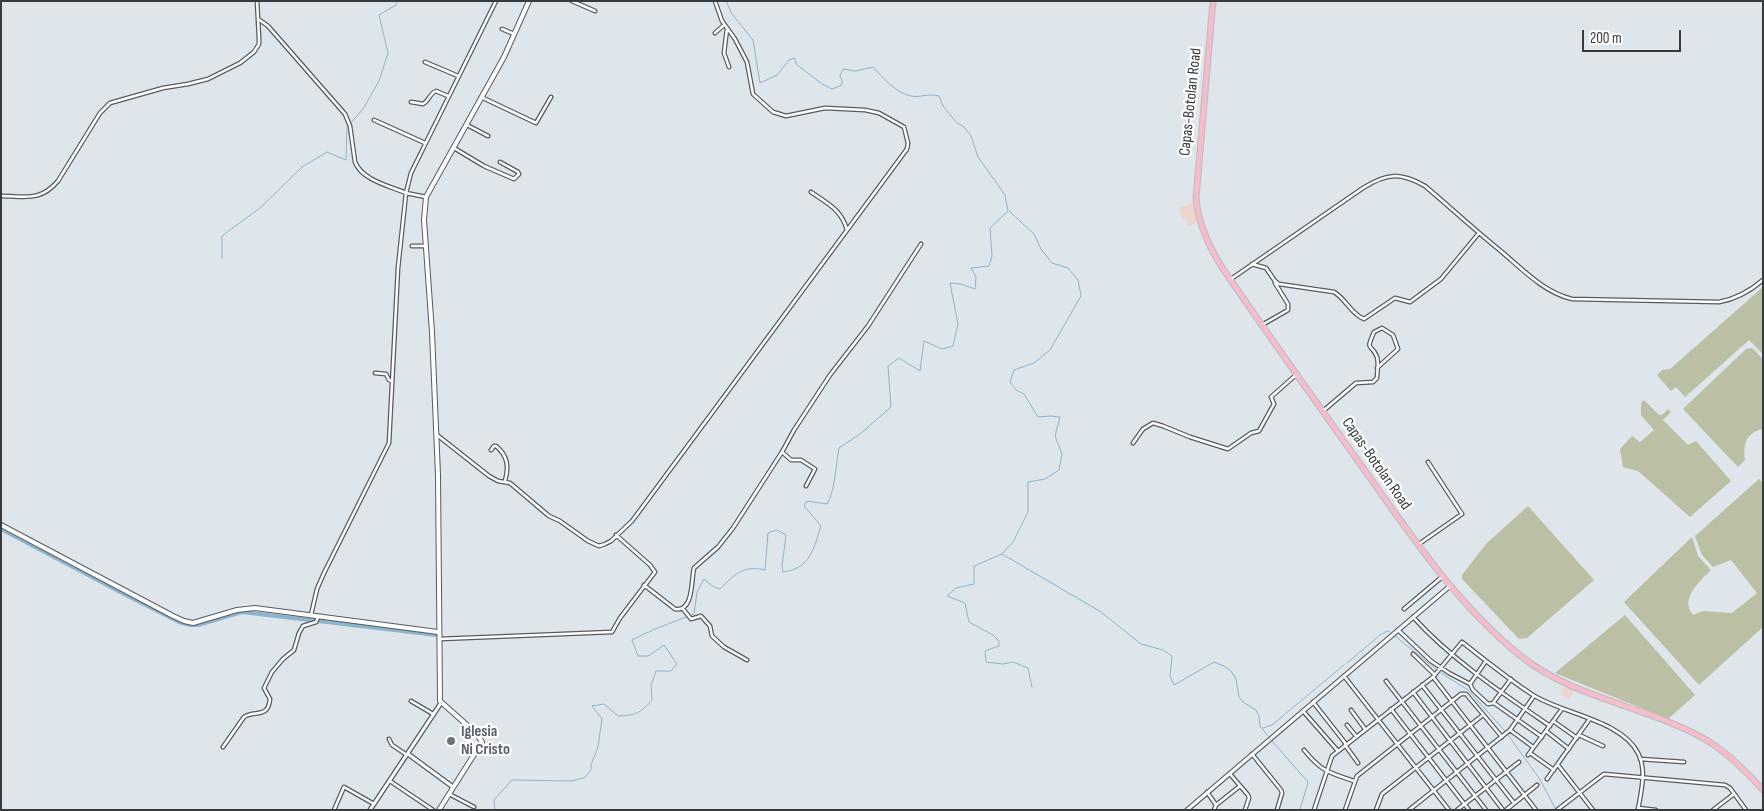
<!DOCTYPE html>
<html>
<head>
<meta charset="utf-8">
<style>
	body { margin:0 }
	#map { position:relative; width:1764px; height:811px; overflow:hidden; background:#dee5eb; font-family:"Sofia Sans Condensed",sans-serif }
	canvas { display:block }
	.frame { position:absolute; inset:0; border:2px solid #383b3d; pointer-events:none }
	.scale { position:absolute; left:1582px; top:30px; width:99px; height:22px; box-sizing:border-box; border:2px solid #383b3d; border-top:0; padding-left:6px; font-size:15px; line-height:18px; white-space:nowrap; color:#383b3d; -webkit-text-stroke:4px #fff; paint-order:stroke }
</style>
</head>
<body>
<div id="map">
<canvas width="1764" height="811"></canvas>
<div class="frame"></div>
<div class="scale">200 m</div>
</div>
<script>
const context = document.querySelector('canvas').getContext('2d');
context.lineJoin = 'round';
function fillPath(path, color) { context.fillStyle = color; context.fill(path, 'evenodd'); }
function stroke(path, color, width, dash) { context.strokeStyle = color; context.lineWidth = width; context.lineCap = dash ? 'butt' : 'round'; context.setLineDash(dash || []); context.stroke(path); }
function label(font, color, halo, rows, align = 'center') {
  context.font = font + ' "Sofia Sans Condensed",sans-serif'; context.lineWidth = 4.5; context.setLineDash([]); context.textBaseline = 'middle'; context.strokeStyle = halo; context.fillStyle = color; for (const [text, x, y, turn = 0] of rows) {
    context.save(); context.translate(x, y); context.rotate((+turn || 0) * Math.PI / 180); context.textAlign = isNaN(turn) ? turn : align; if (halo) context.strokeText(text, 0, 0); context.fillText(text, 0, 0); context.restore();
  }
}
fillPath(new Path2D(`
	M1193 203 1197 222 1188 226 1186 219H1182L1179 208Z
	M1565 685 1575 689 1570 699 1560 695Z`), '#edd4cc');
fillPath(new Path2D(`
	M1763 287V354L1749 340 1685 397 1676 387 1671 391 1657 375 1662 370 1670 369Z
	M1752 348 1763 359V429C1745 433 1743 445 1745 460L1738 467 1683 409 1746 349Z
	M1644 400 1659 415H1662L1668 409 1671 412 1663 420 1688 445 1696 441 1731 481 1690 517 1638 471 1623 467 1620 449 1632 436 1640 442 1654 430 1641 415V403Z
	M1759 479 1763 483V627L1699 685 1624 602 1692 537 1698 556 1711 570C1700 581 1679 599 1693 615L1703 611 1732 613 1757 593 1731 560 1713 567 1702 555 1695 536Z
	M1528 506 1594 580 1527 638 1519 639 1462 579V575L1486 544Z
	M1625 615 1695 695 1668 719 1555 673Z`), '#bbbfa3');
stroke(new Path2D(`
	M1009 211 1034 234 1041 249 1052 263 1068 268 1078 280 1081 296 1050 350 1034 363 1014 370 1010 382 1016 390 1024 394 1038 417 1051 416 1060 417 1055 436 1062 454 1059 470 1045 479 1028 482V512L1013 542 1002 554 974 566V584L956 588 947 596 965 603 969 622 993 635 999 641V646L985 651 986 662 1003 664 1013 662 1028 668 1032 687
	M222 258V236L260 208 302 167 327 152 346 160 347 127 363 109 379 81 388 53 379 15 396 5 397 1
	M1002 554 1101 612 1141 644 1163 650 1172 656 1170 676 1174 685 1214 662 1224 666 1231 671 1236 679 1239 697 1243 702 1256 710 1259 716 1260 726 1268 736
	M1395 636 1437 670
	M1347 663 1380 635 1387 631 1390 632
	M1441 673 1468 690 1505 731
	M1263 728 1272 725 1344 665
	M1508 735 1539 778 1555 808
	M1272 741 1308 782 1300 810
	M495 810 494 800 512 780 571 781 584 778 591 770V765L598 747 602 719 592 706 604 704 618 716C635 715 640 714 652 700L651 686 656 671H671L677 664 664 645 648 656H638L632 640 655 629 694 614 697 592 704 579 712 586 720 589C735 574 743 565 765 570L768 533 777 530 786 535 782 566 783 572C810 569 814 548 821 526L804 506 807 501 827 504C835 492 836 463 839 448L860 434 891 407 888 366 899 358 920 371 924 341 942 349 953 346 958 324 950 283 961 284 975 289 976 277 971 268 989 266 992 256 990 228 1008 211 1005 195 978 157 971 136 964 127 956 122 943 106 939 96C927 93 920 98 911 96 896 93 883 78 873 67L856 71 843 69 840 76 842 80V85L832 89 822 84 796 64 795 58 789 60 777 75 760 83 753 40 732 14 726 1`), '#8db4cc', 1);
stroke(new Path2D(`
	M1 529 124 594 179 622 190 625H198L242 612 436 635`), '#8db4cc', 4);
const minor = new Path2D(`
	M572 1 595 11
	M258 19 268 26 345 114 350 126 355 162C362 180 389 186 406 193L398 268 389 443 324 573 317 589 311 615
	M502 29 514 34
	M727 29 724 53 729 67
	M715 33 724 25
	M425 62 458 76
	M481 97 536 123 551 97
	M411 102 423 104C429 101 430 93 436 91L448 96
	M374 120 425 143
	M467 125 488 136
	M454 148 484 166 514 179 519 174 518 172 500 162
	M811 192C828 204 841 209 847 230
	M1 196C26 196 40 202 58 181L100 113 110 103 163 88 188 84 208 79 240 63 254 52 259 44V38L257 1
	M426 197 406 193 411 173 496 1
	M412 246H426
	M1252 264 1266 268 1275 281 1279 284 1334 292C1346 299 1351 314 1364 319L1395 298 1410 302 1441 279 1479 233
	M1231 279 1363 188C1387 173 1400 172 1425 186 1451 208 1476 231 1502 252 1523 270 1545 293 1572 299L1719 302C1736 299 1749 292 1763 280
	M1262 325 1288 310V304L1275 283
	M375 373 386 374 389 380 392 381
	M1323 411 1356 383 1373 382 1377 378C1377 372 1379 363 1377 357 1371 342 1365 353 1374 332L1382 328 1393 335 1398 349 1377 368
	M437 435 489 476 498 481 510 483 549 516 560 521 588 541 599 546 605 544 611 541 632 521 641 509 907 149 908 143 904 127 879 113 865 110 825 108 786 116 773 112 753 94 747 62 735 39 722 21 715 1
	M1133 443 1143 429 1153 423 1163 426 1190 437 1228 449 1251 433 1259 431 1274 404 1271 397 1297 374
	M491 450 494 446H496C508 456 509 467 505 481
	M782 452 791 460H801L815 469 806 486
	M1419 544 1462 514 1428 462
	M644 585 675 609C694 612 691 580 694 568L718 547 733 528 782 452 794 430 830 375 868 326 921 244
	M683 609 691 619 701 616 710 626 712 636 724 647 747 660
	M1404 609 1442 577
	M1413 617C1452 660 1502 693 1550 726
	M1398 630 1431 661 1449 673 1470 684 1473 690 1488 704 1494 703 1542 737
	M440 639 612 632 620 618 655 572 650 565 616 535
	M1413 654 1435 675
	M1344 676 1449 810
	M1433 677 1536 810
	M1386 681 1486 810
	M1470 684 1486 661
	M1422 685 1514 803
	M1413 692 1503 810
	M411 701 433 714
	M1313 702 1346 744
	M1493 703 1511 679
	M1391 709 1469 810
	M1351 710 1365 729
	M1303 711 1338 751
	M1553 721 1577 738
	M1347 725 1356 736
	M1510 730 1533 747
	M1546 731 1569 749
	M1579 735 1603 746
	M389 739 392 745 407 755
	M1345 745 1358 763
	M223 747 244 717C255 710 268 719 270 699L264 688 272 672 283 659 294 650 299 633 303 626 316 622 318 617
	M1304 750C1321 771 1329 773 1354 781
	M1530 753 1554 770
	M1252 754 1281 790 1282 793 1277 810
	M1528 755 1562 709
	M1640 759 1684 762
	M1558 765 1593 810
	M1230 774 1248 795 1249 798 1245 810
	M1547 779 1589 720
	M390 781 433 810
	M1207 792 1216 805 1214 810
	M449 794 474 807
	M1216 805 1240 786
	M1638 808 1656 810
	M334 810 344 787 374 804
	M1314 810 1332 756 1433 677 1462 642C1485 660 1508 679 1533 695 1563 714 1621 720 1638 753 1647 770 1641 792 1638 810
	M1345 810 1357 776 1461 694H1466L1502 737
	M1376 810 1382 794 1483 715
	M1409 810 1510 730 1534 696
	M1457 810 1519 762
	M1506 810 1537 785
	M1557 810 1604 774 1725 785 1730 788 1746 810
	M1713 810 1734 794`);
const tertiary = new Path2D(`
	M408 754 453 787
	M370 810 441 703
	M1187 810 1450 586`);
const secondary = new Path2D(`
	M1 525 173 616 184 621 193 623 237 610 255 608 438 632
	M439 810 482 742 477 734 440 701 438 475 432 332 424 220 426 197 504 57 529 1`);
const primary = new Path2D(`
	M1213 1 1196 198C1198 224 1209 247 1223 269 1269 336 1316 402 1363 468 1411 535 1457 605 1522 657 1574 698 1644 706 1701 737 1725 750 1745 770 1763 790`);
stroke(minor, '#565c61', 5);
stroke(tertiary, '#565c61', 5.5);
stroke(secondary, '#565c61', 6);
stroke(primary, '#bfc0c1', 7);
stroke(minor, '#fff', 2.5);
stroke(tertiary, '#fff', 3);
stroke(secondary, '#fff', 4);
stroke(primary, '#f8bbcb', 4.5);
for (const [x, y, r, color] of [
	[451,741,5,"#6b7280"]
]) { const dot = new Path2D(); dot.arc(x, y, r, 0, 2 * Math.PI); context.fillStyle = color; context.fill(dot); stroke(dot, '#fff', 2); }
label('16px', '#383b3d', '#fff', [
	["Capas-Botolan Road",1191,102,-84],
	["Capas-Botolan Road",1376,464,55]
]);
label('bold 16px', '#5b616d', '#fff', [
	["Iglesia",461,732],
	["Ni Cristo",461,750]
], 'left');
</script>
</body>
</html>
